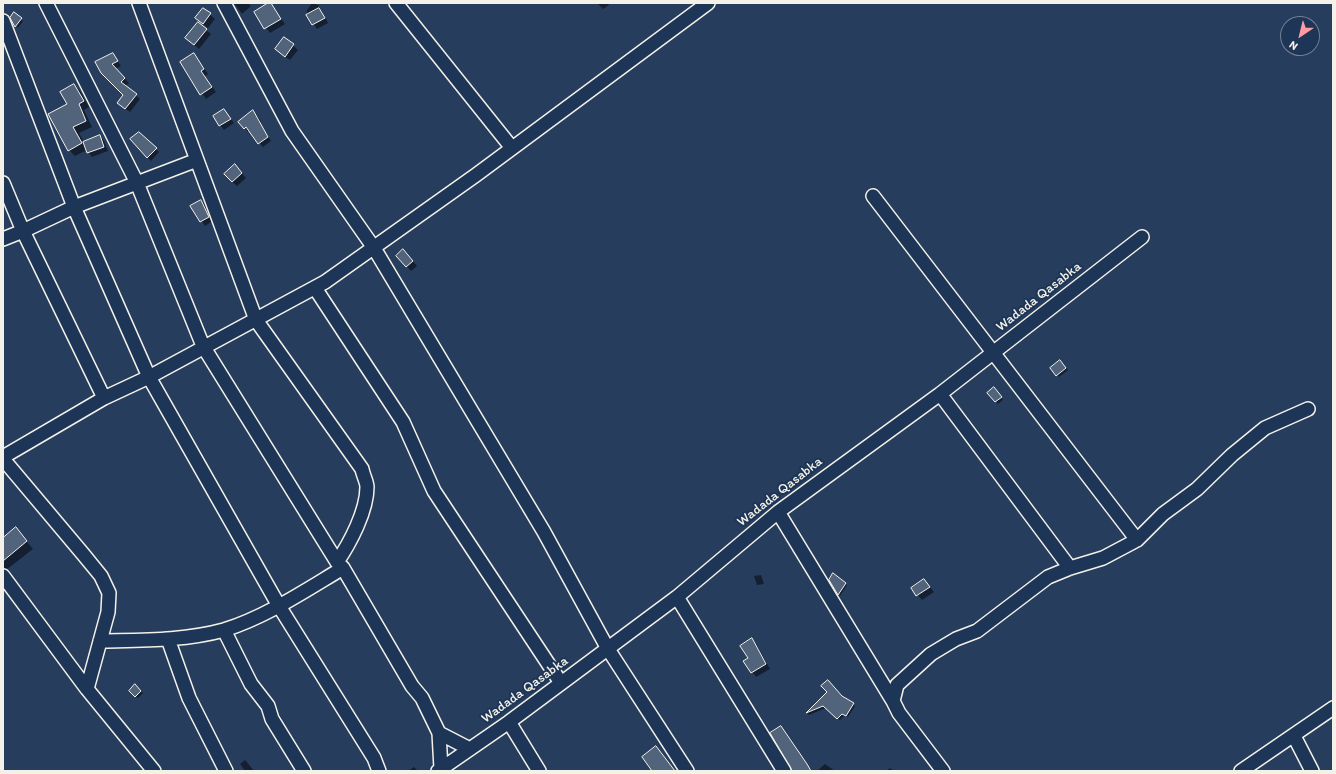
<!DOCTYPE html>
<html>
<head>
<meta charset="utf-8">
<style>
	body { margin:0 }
	#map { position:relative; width:1336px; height:774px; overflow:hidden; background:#263d5d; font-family:Itim,sans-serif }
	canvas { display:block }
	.frame { position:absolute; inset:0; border:4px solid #f4f1e8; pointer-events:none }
	.north { position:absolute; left:1280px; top:16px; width:40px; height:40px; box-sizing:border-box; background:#1d3557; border:1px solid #738091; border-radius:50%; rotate:215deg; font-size:11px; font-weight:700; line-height:16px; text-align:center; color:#f4f1e8 }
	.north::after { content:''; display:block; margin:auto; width:14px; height:18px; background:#ff9aa2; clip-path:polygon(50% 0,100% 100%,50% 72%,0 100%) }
</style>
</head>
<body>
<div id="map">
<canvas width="1336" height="774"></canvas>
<div class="frame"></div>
<div class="north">N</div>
</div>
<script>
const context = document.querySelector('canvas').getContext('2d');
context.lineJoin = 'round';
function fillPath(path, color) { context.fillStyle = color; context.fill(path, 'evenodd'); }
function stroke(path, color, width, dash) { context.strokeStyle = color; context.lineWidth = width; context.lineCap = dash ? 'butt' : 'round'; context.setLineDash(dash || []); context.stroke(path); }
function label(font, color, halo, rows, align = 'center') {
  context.font = font + ' Itim,sans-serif'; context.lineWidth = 4; context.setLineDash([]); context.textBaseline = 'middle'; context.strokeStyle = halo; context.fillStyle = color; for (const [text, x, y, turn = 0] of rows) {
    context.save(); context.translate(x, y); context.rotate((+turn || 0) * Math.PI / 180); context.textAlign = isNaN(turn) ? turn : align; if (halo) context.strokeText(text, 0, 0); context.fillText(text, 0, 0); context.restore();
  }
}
fillPath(new Path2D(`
	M234 3H248L251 6 242 14Z
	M270 3 285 24 270 33 255 12Z
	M312 3 318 5 328 23 317 29 307 14V10Z
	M597 3H608L609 5 603 9Z
	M203 9 215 19 208 28 196 18Z
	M12 18 21 19 23 21 18 28Z
	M206 30 211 34 199 49 191 42Z
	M285 38 298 50 290 60 281 54Z
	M113 54 121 66 115 69 129 83 125 86 140 99 130 112 123 107 124 95 102 72Z
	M194 54 208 74 205 76 216 92 206 99 181 62Z
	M74 85 80 91 89 107 84 110 92 127 79 133 84 142 100 136 104 141 108 151 92 157 87 150 75 156 69 150 68 104Z
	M224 110 234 123 224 130 220 125Z
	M253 111 261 121 259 123 271 141 263 147 249 130 248 132 245 128Z
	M139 133 159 152 151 161 131 139Z
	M239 170 246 178 237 186 232 182Z
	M201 201 206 206 213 221 205 226 192 207Z
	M408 255 417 266 411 271 397 256Z
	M1062 363 1068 370 1059 377 1051 368Z
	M996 390 1003 400 998 404 989 393Z
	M22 536 33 549 6 570 3 567V539Z
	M761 575 764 584 757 585 754 576Z
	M924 580 934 592 922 600 912 588Z
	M846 584 847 585 840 596 839 594Z
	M752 639 756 644 770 669 756 677 745 661 749 658Z
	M135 686 143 693 138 698 130 691Z
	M828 692 842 697 855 706 848 717 845 715 840 720 826 708 809 715 807 713Z
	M245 760 247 762 254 771H245L240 764Z
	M825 764 835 771H817Z
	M414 767 418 771H408Z
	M890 768 894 771H886Z`), '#0007');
const building = new Path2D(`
	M268 3H271L281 19 264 29 254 12Z
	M203 8 211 13 203 24 195 18Z
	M319 8 325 18 312 25 306 15Z
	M14 12 22 18 15 27 10 18Z
	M198 22 207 29 194 45 185 38Z
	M284 37 294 44 285 57 275 49Z
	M113 53 118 61 112 64 125 78 121 82 137 94 125 109 117 103 123 95 101 73 95 62Z
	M194 53 204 69 201 71 212 87 200 95 180 62Z
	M74 84 84 101 79 104 86 121 73 127 82 143 68 151 48 114 67 104 60 92Z
	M224 109 231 119 219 126 213 116Z
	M253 110 268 137 258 144 246 127 244 129 238 122Z
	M139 132 157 148 147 158 130 139Z
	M100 135 104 147 87 153 83 142Z
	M235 164 242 173 232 182 224 174Z
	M201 200 209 217 200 222 190 206Z
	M403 249 413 261 406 267 396 256Z
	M1060 360 1066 368 1056 376 1050 368Z
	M994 387 1002 397 995 402 987 393Z
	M16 527 27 541 3 561V538Z
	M833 573 846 583 838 595 829 580Z
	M924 579 930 587 916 596 911 588Z
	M752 638 766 664 751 673 743 661 748 658 740 646Z
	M828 680 842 696 854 703 846 716 842 714 837 719 823 706 806 713 827 692 821 686Z
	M135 684 141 691 135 697 129 691Z
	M781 726 807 764 811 771H792L770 733Z
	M656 746 675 771H652L642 757Z`);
fillPath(building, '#52647b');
stroke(building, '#f4f1e8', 1);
const minor = new Path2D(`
	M46 3 137 183 203 346 337 562
	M139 3 256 320 362 469C363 475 367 482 367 487 367 511 350 543 337 562L343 568 412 686 422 698 439 733 441 769
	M224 3 292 131 374 248 544 532 608 649 687 771
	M396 3 512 148
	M3 21 74 207 149 377 279 606 374 758 379 771
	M3 183 23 231 74 207 197 160
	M873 196 1137 540
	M3 239 23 231 104 398
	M315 288 403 422 434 491 561 683
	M940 394 1070 568
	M3 457 104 398 149 377 325 282 476 175 708 3
	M3 459 83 554 101 576 109 593 108 612 87 689
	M778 512 893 701
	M3 576 87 689 154 771
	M677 597 784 771
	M224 630 251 684 268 706 272 719 304 771
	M168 639 189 698 226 771
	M100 641C141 640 184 641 224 630 266 617 306 590 343 568
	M509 722 539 771
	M439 733 470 749
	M1294 736 1312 771
	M438 771 509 722 677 597 778 512 940 394 1142 237
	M943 771 899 713 893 701 897 685 931 654 956 639 977 631 1048 577 1070 568 1103 558 1137 540 1163 514 1197 489 1232 455 1265 428 1308 409
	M1241 771 1333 708`);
stroke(minor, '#f4f1e8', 16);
stroke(minor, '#1d3557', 13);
label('14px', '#f4f1e8', '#1d3557', [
	["Wadada Qasabka",1039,297,-38],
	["Wadada Qasabka",780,492,-38],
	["Wadada Qasabka",525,690,-36]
]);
</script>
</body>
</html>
